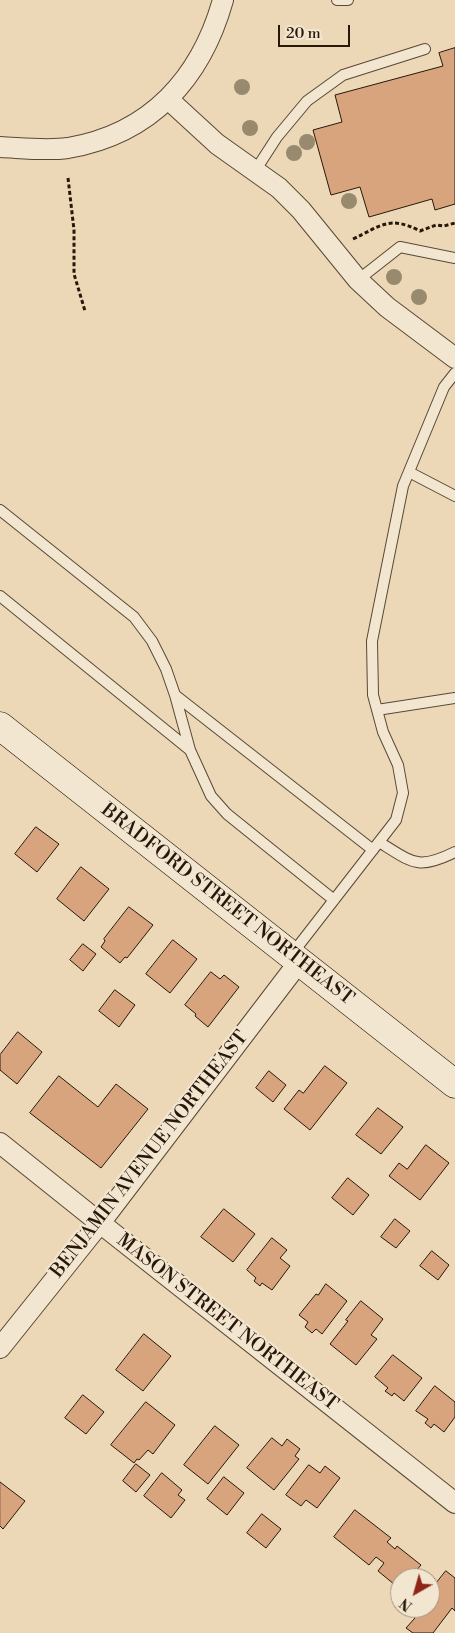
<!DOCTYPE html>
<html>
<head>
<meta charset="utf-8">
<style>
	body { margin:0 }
	#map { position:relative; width:455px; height:1633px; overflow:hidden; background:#ecd8b6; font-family:"Libre Bodoni",serif }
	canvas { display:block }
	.north { position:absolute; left:390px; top:1568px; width:50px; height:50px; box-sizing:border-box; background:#f3e6d0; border:1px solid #a19481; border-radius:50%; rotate:218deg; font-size:14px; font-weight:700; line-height:20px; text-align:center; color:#27180b }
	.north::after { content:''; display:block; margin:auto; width:18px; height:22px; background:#8f2418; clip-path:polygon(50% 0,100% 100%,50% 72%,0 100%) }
	.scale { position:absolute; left:278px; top:25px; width:72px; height:22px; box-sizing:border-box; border:2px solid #27180b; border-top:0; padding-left:6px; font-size:15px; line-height:18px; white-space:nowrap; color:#27180b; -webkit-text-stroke:4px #f3e6d0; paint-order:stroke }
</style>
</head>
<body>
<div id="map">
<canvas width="455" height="1633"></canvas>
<div class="north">N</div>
<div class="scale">20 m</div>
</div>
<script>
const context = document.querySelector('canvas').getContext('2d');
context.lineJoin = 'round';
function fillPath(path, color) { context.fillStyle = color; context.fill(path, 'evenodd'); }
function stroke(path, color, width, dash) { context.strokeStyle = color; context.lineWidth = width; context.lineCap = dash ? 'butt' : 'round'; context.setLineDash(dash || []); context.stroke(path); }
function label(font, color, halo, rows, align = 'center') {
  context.font = font + ' "Libre Bodoni",serif'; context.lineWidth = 4.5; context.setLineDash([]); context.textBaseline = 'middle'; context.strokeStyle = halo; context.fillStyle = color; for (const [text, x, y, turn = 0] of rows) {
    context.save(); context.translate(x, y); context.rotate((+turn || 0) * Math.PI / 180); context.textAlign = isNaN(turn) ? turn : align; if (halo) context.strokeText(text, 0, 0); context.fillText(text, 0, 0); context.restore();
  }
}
const building = new Path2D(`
	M455 48V204L435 210 432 199 369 217 360 187 331 195 313 130 342 122 335 95 443 66 439 53Z
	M36 827 59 844 37 872 15 854Z
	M81 867 109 889 84 921 57 899Z
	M129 907 153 925 127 958 125 957 120 963 101 947 105 941 104 939Z
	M173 940 197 959 170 993 146 974Z
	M83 944 96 954 83 971 70 960Z
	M211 972 220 979 224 975 239 987 208 1027 195 1016 196 1014 185 1005Z
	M115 990 135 1005 119 1027 99 1011Z
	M18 1032 42 1052 17 1084 0 1070V1055Z
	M325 1066 347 1083 310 1130 284 1109 299 1090 303 1093Z
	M269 1071 286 1085 273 1102 256 1088Z
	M59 1076 98 1107 116 1084 148 1109 101 1168 30 1113Z
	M378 1108 403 1127 381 1154 356 1135Z
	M426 1145 449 1163 420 1200 389 1176 399 1163 407 1169Z
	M348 1178 369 1195 353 1215 332 1198Z
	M224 1209 255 1234 233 1262 201 1237Z
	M395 1219 410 1231 396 1248 381 1237Z
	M272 1238 287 1250 280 1258 290 1266 272 1290 262 1283 260 1286 254 1281 256 1278 247 1270Z
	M432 1251 449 1265 438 1280 420 1266Z
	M326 1284 347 1301 322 1334 316 1329 312 1333 305 1327 308 1322 299 1315 316 1294 318 1295Z
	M361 1301 383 1319 371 1335 377 1339 356 1365 330 1344 348 1321 346 1320Z
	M144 1334 171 1356 143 1391 116 1370Z
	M393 1355 422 1378 404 1401 394 1393 392 1396 385 1391 388 1388 375 1377Z
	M435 1386 455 1402V1417L444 1432 434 1424 431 1428 425 1423 428 1419 416 1411Z
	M83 1395 104 1412 86 1434 65 1418Z
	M146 1402 175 1425 153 1454 148 1450 139 1460 137 1459 134 1463 111 1445Z
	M215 1426 239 1445 208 1484 184 1465Z
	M272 1438 282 1446 287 1439 300 1449 295 1456 299 1459 274 1490 247 1468Z
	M136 1464 150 1475 136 1492 123 1481Z
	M309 1465 320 1473 325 1466 340 1478 317 1508 306 1500 301 1506 286 1495Z
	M162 1473 182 1490 178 1495 185 1500 171 1518 144 1496Z
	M224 1477 244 1493 227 1515 207 1499Z
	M0 1482 25 1501 3 1529 0 1526Z
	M355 1510 391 1538 387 1542 395 1549 397 1546 421 1565 410 1578H400V1589L378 1571 384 1563 376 1557 369 1565 334 1537Z
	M262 1514 281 1529 266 1548 247 1533Z
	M446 1571 455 1578V1611L452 1608 433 1633H413L406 1628 415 1618 411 1615 417 1608H430V1591Z`);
fillPath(building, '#d8a47d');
stroke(building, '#27180b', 1);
const lane = new Path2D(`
	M337 0H348
	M255 171 277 137 307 101 343 75 425 49
	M358 280 400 247 455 258
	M409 472 455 496
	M0 510 134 617 152 641 166 669 175 695 373 850
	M0 596 190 750
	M175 695 190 750 211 796 227 814 334 900
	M377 710 455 698
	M379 842C412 862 417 871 455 852
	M292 954 396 820 403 793 398 765 383 732 373 695 372 641 403 486 444 387 455 373`);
const street = new Path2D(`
	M168 99 217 144 279 188 301 210 358 280 387 307 455 358
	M0 147C22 148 46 151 68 148 151 134 201 78 223 0
	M0 1143 100 1223 455 1503
	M0 1348 100 1223 299 962`);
const secondary = new Path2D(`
	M0 726 455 1084`);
stroke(lane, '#584836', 12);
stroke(street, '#584836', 22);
stroke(secondary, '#27180b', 29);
stroke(new Path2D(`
	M68 178 74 230V274L85 311
	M353 239C381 226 389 215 420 231L436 225 444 226 455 223`), '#27180b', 3, [4, 2.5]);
stroke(lane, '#f3e6d0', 10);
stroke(street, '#f3e6d0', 20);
stroke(secondary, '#f3e6d0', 28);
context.fillStyle = '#978a6e';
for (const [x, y] of [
	[242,87],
	[250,128],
	[307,142],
	[294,153],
	[349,201],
	[394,277],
	[419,297]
]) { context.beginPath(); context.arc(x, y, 8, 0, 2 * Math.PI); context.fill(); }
label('19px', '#27180b', '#f3e6d0', [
	["BRADFORD STREET NORTHEAST",227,905,38],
	["BENJAMIN AVENUE NORTHEAST",150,1155,-52],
	["MASON STREET NORTHEAST",227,1323,38]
]);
</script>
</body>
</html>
